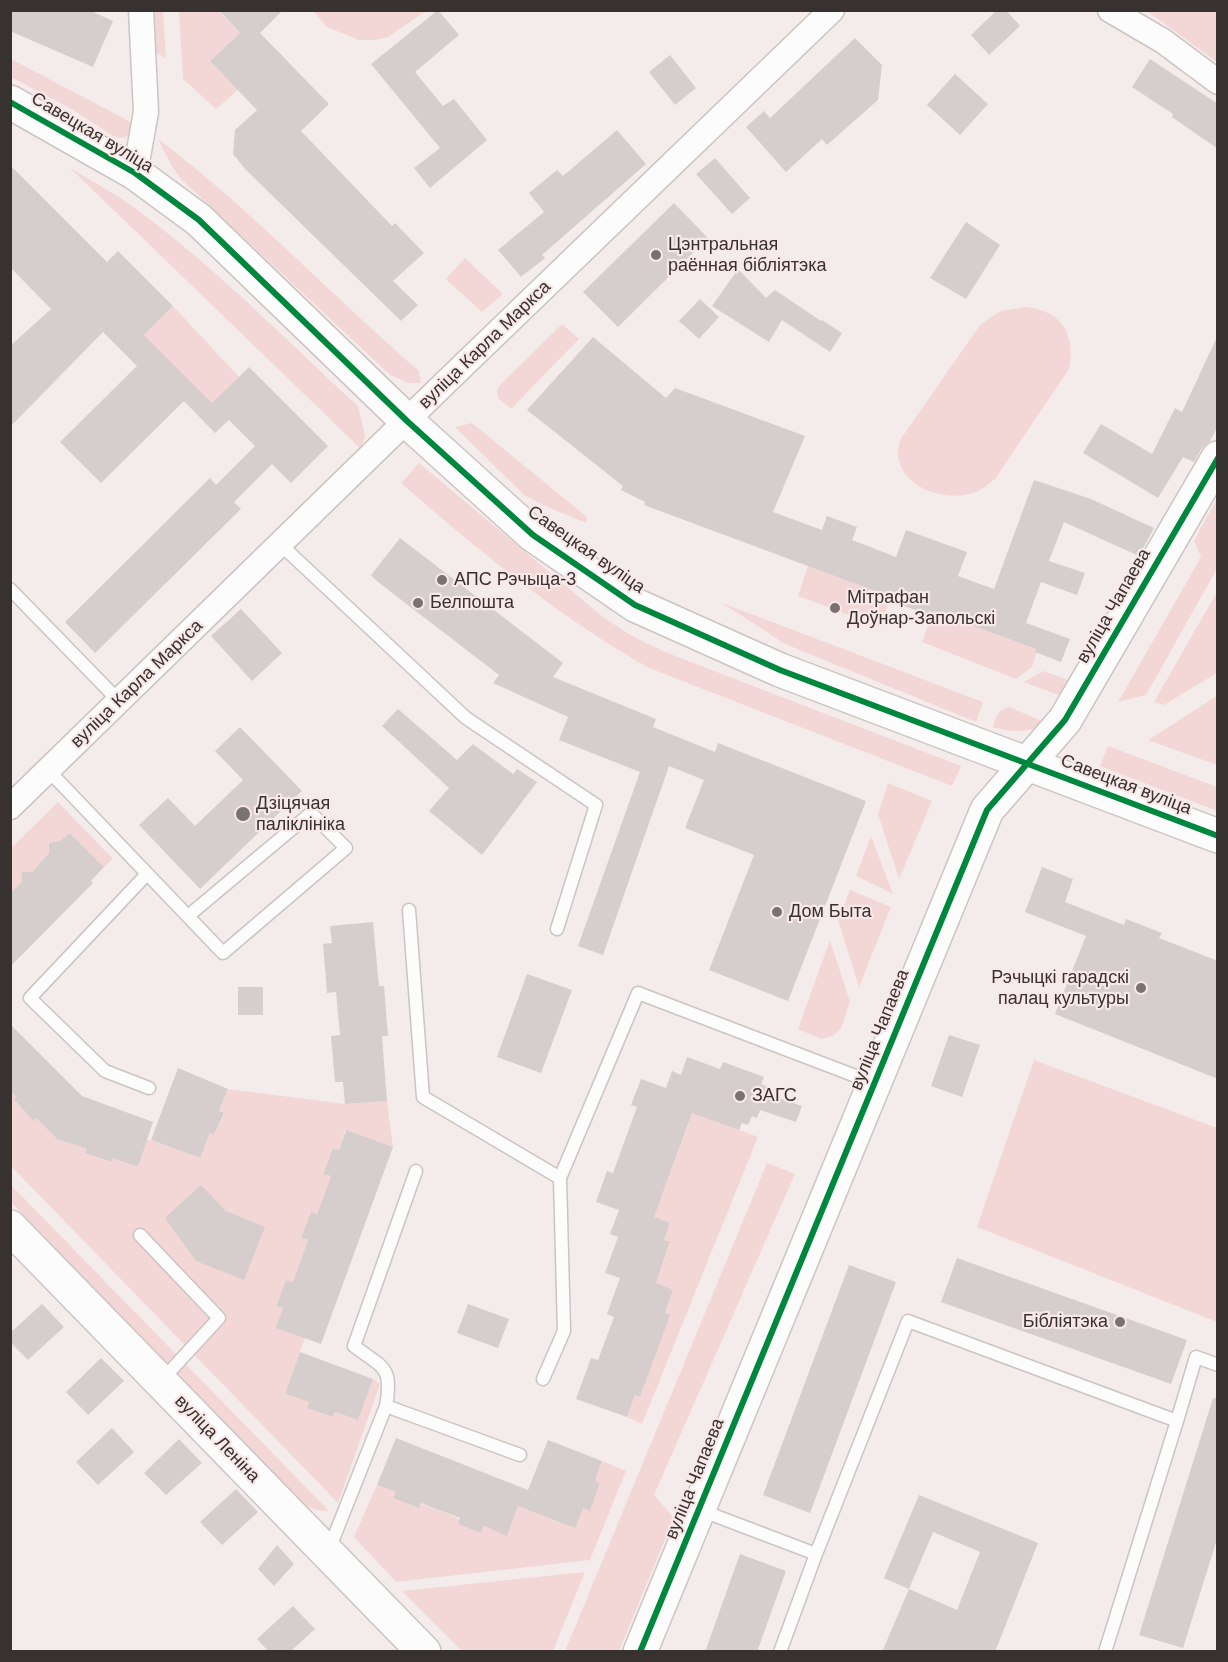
<!DOCTYPE html>
<html>
<head>
<meta charset="utf-8">
<style>
	body { margin:0 }
	#map { position:relative; width:1228px; height:1662px; overflow:hidden; background:#f4eceb; font-family:Helvetica,sans-serif }
	canvas { display:block }
	.frame { position:absolute; inset:0; border:12px solid #373130; pointer-events:none }
</style>
</head>
<body>
<div id="map">
<canvas width="1228" height="1662"></canvas>
<div class="frame"></div>
</div>
<script>
const context = document.querySelector('canvas').getContext('2d');
context.lineJoin = 'round';
function fillPath(path, color) { context.fillStyle = color; context.fill(path, 'evenodd'); }
function stroke(path, color, width, dash) { context.strokeStyle = color; context.lineWidth = width; context.lineCap = dash ? 'butt' : 'round'; context.setLineDash(dash || []); context.stroke(path); }
function label(font, color, halo, rows, align = 'center') {
  context.font = font + ' Helvetica,sans-serif'; context.lineWidth = 4.5; context.setLineDash([]); context.textBaseline = 'middle'; context.strokeStyle = halo; context.fillStyle = color; for (const [text, x, y, turn = 0] of rows) {
    context.save(); context.translate(x, y); context.rotate((+turn || 0) * Math.PI / 180); context.textAlign = isNaN(turn) ? turn : align; if (halo) context.strokeText(text, 0, 0); context.fillText(text, 0, 0); context.restore();
  }
}
fillPath(new Path2D(`
	M150 11H163L166 58 153 51Z
	M179 11H219L240 33 210 61 238 90 216 109 183 79Z
	M313 11H426L388 37 375 40H359L327 27Z
	M1147 11H1217V62Z
	M11 59 131 122 129 135 123 138 115 137 73 110 11 77Z
	M158 139C251 209 331 295 419 371L421 383H408L390 375 181 179 172 167Z
	M69 167C91 181 115 193 135 208 215 267 285 339 358 406L365 436 361 449Z
	M465 258 503 294 482 312 446 279Z
	M173 306 239 377 212 403 144 335Z
	M1026 307C1062 311 1076 334 1069 369L995 479C990 483 983 489 976 492 948 503 900 489 898 454 898 449 899 444 900 440L980 325 1000 311Z
	M562 324 579 339 511 409 498 398 497 390 500 385Z
	M472 423 587 517 586 523 543 505 524 495 455 427Z
	M419 463 603 617 632 636 665 652 961 766 952 786 649 668C559 617 479 551 401 483Z
	M1217 498V569L1146 695 1118 702 1201 557 1194 541Z
	M808 566 891 597 880 627 798 596Z
	M1217 592V673L1164 705 1154 702Z
	M722 603 983 702 976 722 785 644Z
	M934 611 1018 642 1044 630 1032 667 1016 679 922 642Z
	M1044 671 1073 682 1064 697 1024 682Z
	M1217 696V765L1148 740Z
	M1009 707 1047 723C1028 733 1013 733 993 727 996 717 998 709 1009 707Z
	M1108 746 1217 787V811L1100 766Z
	M888 783 932 801 899 879 878 814Z
	M58 802 113 859 104 867 70 833 60 841 49 843V853L32 872H23L22 882 11 893V848Z
	M871 836 893 894 856 876Z
	M850 890 891 907 859 987 838 920Z
	M830 940 850 1002 841 1028 833 1036 821 1039 798 1029Z
	M1034 1060 1217 1128V1322L977 1227Z
	M228 1089 345 1104 387 1101 393 1147 345 1130 339 1150 333 1148 323 1173 331 1176 317 1214 311 1212 301 1238 308 1240 293 1282 286 1280 276 1306 283 1308 305 1338 285 1394 309 1402 307 1408 333 1417 335 1412 358 1420 373 1379 380 1384 338 1503 11 1166 10 1091 16 1097 14 1101 34 1120 36 1118 57 1139 87 1149 86 1153 112 1162 113 1158 138 1167 147 1139 200 1158 210 1133 215 1134 224 1114 219 1111Z
	M688 1111 758 1137 642 1424 627 1417 635 1395 640 1397C653 1362 660 1325 673 1290L650 1281 659 1275 670 1243 664 1240 670 1223 649 1216 661 1198 689 1122Z
	M767 1163 795 1174 654 1495 674 1518 619 1651H565Z
	M10 1184 329 1511C312 1511 305 1506 293 1495L11 1202Z
	M602 1461 626 1471 590 1560 396 1582 354 1537 377 1485 396 1492 394 1498C426 1504 454 1513 481 1533L484 1526 507 1535 518 1506 583 1508 590 1510 600 1483 595 1481Z
	M585 1572 553 1651H462L402 1591Z`), '#f3d7d6');
fillPath(new Path2D(`
	M10 10H89L113 21 93 67 10 31Z
	M219 10H283L260 33 329 104 301 131 392 226 395 223 424 253 393 281 418 305 401 321 246 170 233 154 235 130 257 110 210 61 240 33Z
	M438 10 459 35 415 72 443 106 454 99 487 140 430 188 414 168 440 148 371 64Z
	M997 10H1006L1020 26 989 55 971 35Z
	M855 38 882 65 878 100 827 145 822 139 786 172 746 127 764 111 770 118Z
	M670 55 696 88 675 105 649 72Z
	M1150 59 1218 104V149L1172 117 1173 114 1132 87Z
	M955 74 988 104 960 135 927 105Z
	M617 130 646 164 542 255 545 258 521 277 498 250 544 212 529 193 557 170 563 176Z
	M715 158 750 198 732 214 696 174Z
	M10 165 107 262 118 251 173 306 144 335 212 403 249 367 328 446 291 483 272 464 234 502 241 509 95 653 65 622 210 478 216 485 255 446 229 420 215 433 184 401 101 483 60 442 137 366 103 332 10 427V346L51 309 10 267Z
	M674 203 708 238 618 327 583 292Z
	M966 222 1000 245 966 299 930 278Z
	M738 269 766 298 775 290 821 321 822 320 842 333 830 352 782 320 769 342 712 306Z
	M700 299 719 317 699 339 679 321Z
	M1218 335V426L1210 441 1202 448 1194 462 1183 457 1158 498 1083 453 1101 424 1152 454 1175 408 1182 412Z
	M593 337 666 398 675 388 805 436 773 512 822 530 827 516 857 527 852 540 896 557 906 530 967 552 958 576 994 589 1034 480 1091 499 1154 528 1139 556 1064 522 1049 561 1085 573 1077 595 1041 582 1026 623 1070 639 1061 662 1035 652 1036 649 934 611 932 616 890 601 891 597 644 505 645 502 621 490 623 486 527 410Z
	M400 538 563 663 553 677 656 719 653 727 715 752 718 743 866 801 788 1001 709 970 754 855 685 828 704 780 669 766 603 955 578 946 640 772 559 740 568 717 493 683 499 675 378 582 371 575Z
	M241 609 282 653 252 681 211 636Z
	M398 709 457 760 473 744 513 774 517 769 537 782 482 855 429 811 449 788 382 726Z
	M240 727 302 791 200 889 139 825 168 798 195 826 243 780 215 751Z
	M70 833 104 867 91 881 93 883 10 967V893L22 882V872H32L49 853V843L60 841Z
	M1042 867 1073 879 1065 902 1124 925 1126 919 1162 933 1159 938 1218 961V1079L1055 1014 1086 936 1025 912Z
	M373 922 379 986H384L388 1036H382L387 1101 345 1104 343 1082H335L331 1036 340 1035 336 992 327 993 323 944 332 943 330 926Z
	M527 974 572 990 541 1073 497 1057Z
	M238 987H263V1015H238Z
	M10 1024 82 1096 153 1122 138 1167 113 1158 112 1162 85 1153 87 1149 57 1139 36 1118 34 1121 14 1100 16 1097 10 1091Z
	M949 1035 980 1045 962 1097 931 1086Z
	M687 1057 720 1069 723 1062 764 1077 761 1084 767 1087 764 1093 802 1106 796 1122 760 1110 757 1118 752 1116 748 1125 742 1123 739 1130 692 1113 654 1217 670 1223 664 1240 670 1242 656 1283 673 1290 665 1313 670 1315 640 1397 635 1395 627 1417 576 1399 591 1358 598 1360 614 1317 607 1314 620 1278 605 1273 618 1237 610 1234 619 1210 596 1202 607 1171 613 1173 637 1107 631 1105 641 1079 666 1088 672 1071 681 1075Z
	M178 1068 228 1089 219 1111 224 1113 214 1135 210 1133 200 1158 151 1140Z
	M346 1130 393 1147 321 1344 276 1328 283 1308 276 1306 286 1280 293 1282 308 1240 301 1238 311 1212 317 1214 331 1176 323 1174 333 1148 339 1150Z
	M201 1185 226 1211 265 1227 244 1280 196 1261 165 1218Z
	M957 1258 1187 1340 1171 1384 941 1302Z
	M849 1265 896 1282 810 1513 763 1495Z
	M42 1304 64 1327 28 1360 10 1342V1333Z
	M468 1304 509 1319 498 1348 457 1333Z
	M300 1352 373 1379 358 1420 335 1412 333 1417 307 1408 309 1402 285 1394Z
	M101 1358 124 1381 88 1415 66 1392Z
	M1213 1398H1218V1536L1183 1648 1139 1635Z
	M112 1428 134 1452 98 1485 76 1462Z
	M396 1438 528 1490 548 1440 602 1461 595 1481 600 1483 590 1511 583 1508 575 1528 518 1506 507 1536 484 1526 481 1533 458 1524 460 1518 421 1503 419 1508 393 1498 396 1492 377 1485Z
	M179 1439 202 1463 166 1495 144 1473Z
	M236 1489 258 1512 222 1545 200 1522Z
	M919 1495 1038 1543 995 1652H882L909 1589 884 1578ZM933 1532 980 1552 957 1610 909 1589Z
	M277 1545 294 1564 274 1586 258 1569Z
	M740 1554 786 1571 757 1652H705Z
	M293 1606 315 1629 290 1652H269L257 1639Z`), '#d5cecd');
const lane = new Path2D(`
	M280 544 466 718 596 805 557 929
	M10 589 119 701
	M48 770 223 953 346 848 311 813 188 916
	M147 874 30 998 105 1071 149 1088
	M409 910 423 1097 560 1178
	M140 1235 219 1318 162 1380
	M543 1379 564 1331 560 1178 638 993 874 1083
	M386 1406C393 1366 383 1368 354 1346L416 1171
	M1177 1421 1196 1357 1218 1365
	M700 1510 816 1554
	M328 1552 386 1406 520 1455
	M780 1652 816 1554 908 1321 1177 1421 1105 1652`);
const street = new Path2D(`
	M1110 10 1163 41 1218 82
	M135 173 146 112 141 10
	M10 807 444 384 832 10`);
const secondary = new Path2D(`
	M10 102 135 173 199 220 407 421 533 535 635 605 780 670 1218 836
	M10 1227 424 1652
	M640 1652 987 810 1065 720 1218 458`);
stroke(lane, '#cbc4c3', 15);
stroke(street, '#cbc4c3', 27);
stroke(secondary, '#cbc4c3', 36);
stroke(lane, '#fdfcfc', 12);
stroke(street, '#fdfcfc', 24);
stroke(secondary, '#fdfcfc', 33);
stroke(new Path2D(`
	M10 102 135 173 199 220 407 421 533 535 635 605 780 670 1218 836
	M640 1652 987 810 1065 720 1218 458`), '#00873e', 6);
for (const [x, y, r, color] of [
	[656,255,6,"#797271"],
	[442,580,6,"#797271"],
	[418,603,6,"#797271"],
	[835,608,6,"#797271"],
	[243,814,8,"#797271"],
	[777,912,6,"#797271"],
	[1141,988,6,"#797271"],
	[740,1096,6,"#797271"],
	[1120,1322,6,"#797271"]
]) { const dot = new Path2D(); dot.arc(x, y, r, 0, 2 * Math.PI); context.fillStyle = color; context.fill(dot); stroke(dot, '#f8e8e7', 2); }
label('18px', '#373130', '#f8e8e7', [
	["Савецкая вуліца",92,133,31],
	["вуліца Карла Маркса",485,345,-44],
	["Савецкая вуліца",586,550,35],
	["вуліца Чапаева",1114,606,-60],
	["вуліца Карла Маркса",137,684,-44],
	["Савецкая вуліца",1126,785,21],
	["вуліца Чапаева",880,1030,-68],
	["вуліца Леніна",217,1439,46],
	["вуліца Чапаева",695,1479,-68]
]);
label('18px', '#373130', '#f8e8e7', [
	["Цэнтральная",668,245],
	["раённая бібліятэка",668,266],
	["АПС Рэчыца-3",454,580],
	["Мітрафан",847,598],
	["Доўнар-Запольскі",847,619],
	["Белпошта",430,603],
	["Дзіцячая",256,804],
	["паліклініка",256,825],
	["Дом Быта",789,912],
	["Рэчыцкі гарадскі",1129,978,"right"],
	["палац культуры",1129,999,"right"],
	["ЗАГС",752,1096],
	["Бібліятэка",1108,1322,"right"]
], 'left');
</script>
</body>
</html>
